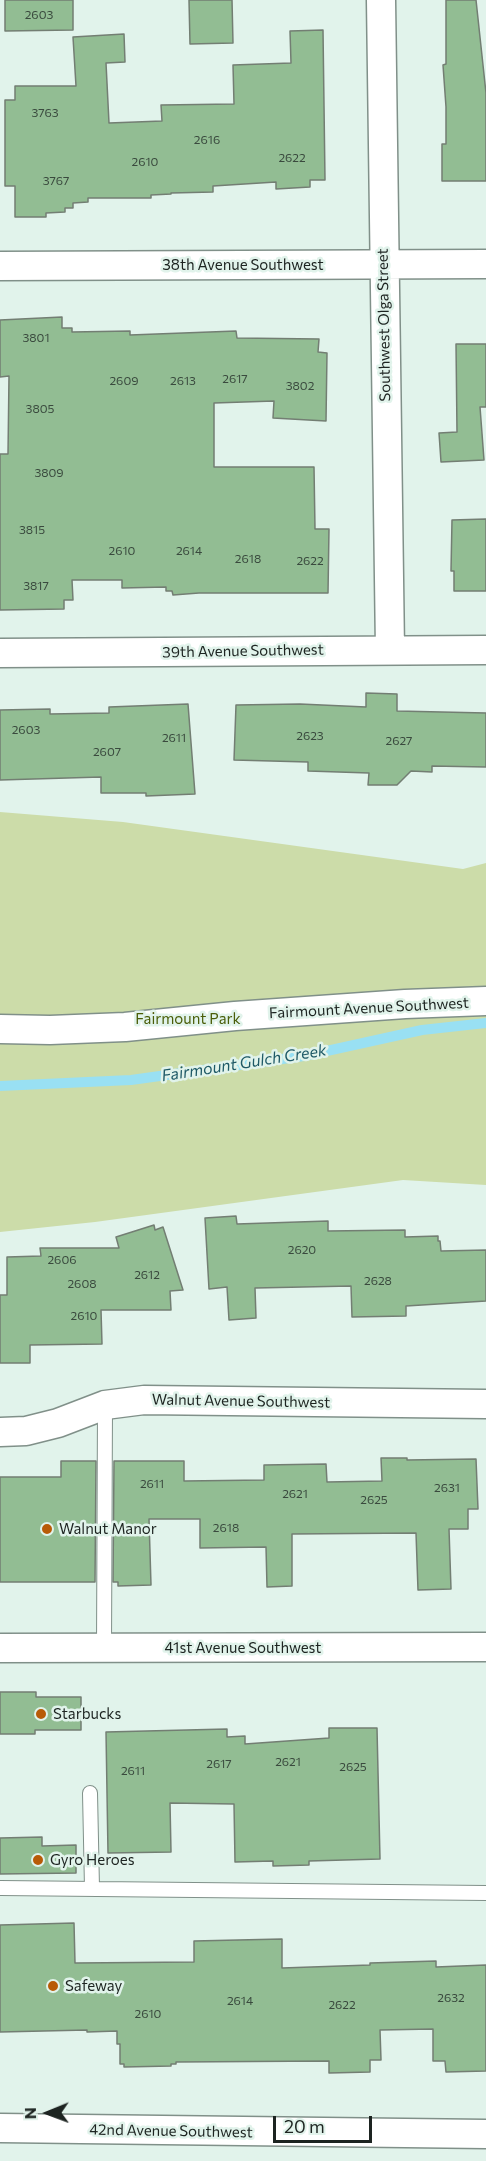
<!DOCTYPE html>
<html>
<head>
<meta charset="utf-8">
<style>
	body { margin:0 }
	#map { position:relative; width:486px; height:2161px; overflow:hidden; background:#e1f3eb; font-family:Commissioner,sans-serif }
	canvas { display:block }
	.north { position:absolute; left:18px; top:2083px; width:60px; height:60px; -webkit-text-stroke:4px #e1f3eb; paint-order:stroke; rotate:269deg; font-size:16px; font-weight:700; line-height:24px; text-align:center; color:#1d2421 }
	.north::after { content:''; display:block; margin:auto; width:21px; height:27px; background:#1d2421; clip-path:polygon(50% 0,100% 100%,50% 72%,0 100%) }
	.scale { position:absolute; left:273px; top:2116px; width:99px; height:27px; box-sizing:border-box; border:3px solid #1d2421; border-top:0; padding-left:8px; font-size:18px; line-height:21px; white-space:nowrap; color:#1d2421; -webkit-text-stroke:4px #e1f3eb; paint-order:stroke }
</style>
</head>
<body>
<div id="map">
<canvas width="486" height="2161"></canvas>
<div class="north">N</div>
<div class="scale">20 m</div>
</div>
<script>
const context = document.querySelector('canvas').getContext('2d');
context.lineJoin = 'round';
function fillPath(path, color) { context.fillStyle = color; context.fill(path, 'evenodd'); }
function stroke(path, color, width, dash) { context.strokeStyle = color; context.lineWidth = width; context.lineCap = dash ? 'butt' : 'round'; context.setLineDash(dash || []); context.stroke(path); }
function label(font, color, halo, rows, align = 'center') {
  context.font = font + ' Commissioner,sans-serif'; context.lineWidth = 5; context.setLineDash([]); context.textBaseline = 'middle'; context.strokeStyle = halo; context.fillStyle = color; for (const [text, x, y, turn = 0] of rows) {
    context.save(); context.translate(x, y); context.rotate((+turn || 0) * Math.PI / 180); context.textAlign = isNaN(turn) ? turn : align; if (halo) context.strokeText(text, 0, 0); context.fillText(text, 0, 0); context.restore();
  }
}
fillPath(new Path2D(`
	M0 812 123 822 463 869 486 863V1185L403 1180 95 1222 0 1232Z`), '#ccdca9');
stroke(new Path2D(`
	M0 1086 131 1080 304 1056 422 1030 486 1023`), '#99e0f3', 10);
const building = new Path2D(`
	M5 0H73V30L5 31Z
	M189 0H232L233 43 190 44Z
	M446 0H476L486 93V181H442V144H446V107L443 65 446 64Z
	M323 30 325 180H310V187L276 189V182L213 186V192L171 193V194L151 195V198H88V202L73 203V208H65V212L46 213V217H15V186H5V100H15V86H76L73 37 124 34 125 62 106 63 109 123 162 121 161 105 234 104 233 65 291 63 290 31Z
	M62 317V328H72V332L130 331V335L236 331 237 338 319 339 318 352 327 353 326 421 273 418 274 401 214 403V467H314L315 529H329L328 593H199L173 595 172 591H166V587L122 588V580H72L73 600H64V609L0 610V454H8L9 376 0 377V320Z
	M456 344H486V407H480L484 460 441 462 439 433 457 432Z
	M486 519V591H454V571H451L452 520Z
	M366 693 397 694V711L486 713V767L432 766V772L411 771 397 785H368L369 773 308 771V762L234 760 236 705 300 704 366 707Z
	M188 704 195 794 146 796V793H101V777L0 780V710L50 709V714L109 713V707Z
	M236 1216 237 1224 328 1221V1231L405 1230V1237L438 1236V1241H440L441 1251 486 1250V1301L406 1306V1316L352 1317 351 1286 255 1288 256 1318 229 1320 227 1287 209 1289 205 1218Z
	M154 1225 155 1230 163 1227 183 1290 170 1291 171 1310H101L102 1344 30 1345V1363H0V1295H7V1257L41 1256 40 1248H119L116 1237Z
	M381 1458H407V1460L476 1459 478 1509H468V1529H449L451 1589 418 1590 416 1533 292 1534V1586L267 1587 266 1547 200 1548V1519H149L151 1585 118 1586V1582H113L114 1461H184V1481L264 1480V1465L326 1464 327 1482 382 1481Z
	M61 1461H96L95 1582H0V1477H61Z
	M0 1692H36V1697H81V1730H35V1734H0Z
	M329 1728H377L380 1859 309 1861V1865L273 1866V1861L235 1862 234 1804 170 1803 171 1852 108 1853 106 1732 227 1729V1737L245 1736V1744L329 1738Z
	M42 1837V1846L76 1845V1873L0 1874V1838Z
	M74 1923 75 1963 194 1962V1941L282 1939V1968L370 1965V1963L436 1961V1967L486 1965V2071L446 2072 445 2061H433V2029L380 2030 381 2060H370V2072L329 2073V2061L176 2062V2064H171V2066L124 2067V2064H120V2044H117V2031L87 2032V2030L0 2032V1925Z`);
fillPath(building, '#92bd93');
stroke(building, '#737e73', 1.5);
const lane = new Path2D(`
	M104 1648 105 1405
	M90 1793 92 1888
	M0 1888 486 1893`);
const street = new Path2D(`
	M381 0 390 650
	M0 266 486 264
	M0 653 486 650
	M0 1029 50 1030 125 1027 235 1016 405 1004 486 1001
	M0 1432 26 1431 58 1423 105 1405 144 1400 486 1404
	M0 1648 486 1647
	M0 2128 486 2134`);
stroke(lane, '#809089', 16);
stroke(street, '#809089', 31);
stroke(lane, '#fff', 14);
stroke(street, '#fff', 28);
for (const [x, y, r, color] of [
	[47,1529,6,"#b85b07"],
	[41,1714,6,"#b85b07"],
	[38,1860,6,"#b85b07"],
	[53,1986,6,"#b85b07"]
]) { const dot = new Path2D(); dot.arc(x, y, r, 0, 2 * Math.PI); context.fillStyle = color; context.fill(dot); stroke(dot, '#e1f3eb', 2); }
label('12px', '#3a4a3e', null, [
	["2603",39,15],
	["3763",45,113],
	["2616",207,140],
	["2622",292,158],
	["2610",145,162],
	["3767",56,181],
	["3801",36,338],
	["2617",235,379],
	["2609",124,381],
	["2613",183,381],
	["3802",300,386],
	["3805",40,409],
	["3809",49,473],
	["3815",32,530],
	["2610",122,551],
	["2614",189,551],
	["2618",248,559],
	["2622",310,561],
	["3817",36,586],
	["2603",26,730],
	["2623",310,736],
	["2611",174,738],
	["2627",399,741],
	["2607",107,752],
	["2620",302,1250],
	["2606",62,1260],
	["2612",147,1275],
	["2628",378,1281],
	["2608",82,1284],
	["2610",84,1316],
	["2611",152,1484],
	["2631",447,1488],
	["2621",295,1494],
	["2625",374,1500],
	["2618",226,1528],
	["2621",288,1762],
	["2617",219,1764],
	["2625",353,1767],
	["2611",133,1771],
	["2632",451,1998],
	["2614",240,2001],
	["2622",342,2005],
	["2610",148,2014]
]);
label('15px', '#1d2421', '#e1f3eb', [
	["38th Avenue Southwest",243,265],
	["Southwest Olga Street",384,325,-91],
	["39th Avenue Southwest",243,651,-1],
	["Fairmount Avenue Southwest",369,1008,-3],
	["Walnut Avenue Southwest",241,1401,1],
	["41st Avenue Southwest",243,1648],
	["42nd Avenue Southwest",171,2131,1]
]);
label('15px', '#4a5d08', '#e1f3eb', [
	["Fairmount Park",188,1019]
]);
label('15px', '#1d2421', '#e1f3eb', [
	["Walnut Manor",59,1529],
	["Starbucks",53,1714],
	["Gyro Heroes",50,1860],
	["Safeway",65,1986]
], 'left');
label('italic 16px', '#1e5966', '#e1f3eb', [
	["Fairmount Gulch Creek",244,1063,-9]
]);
</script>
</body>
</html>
